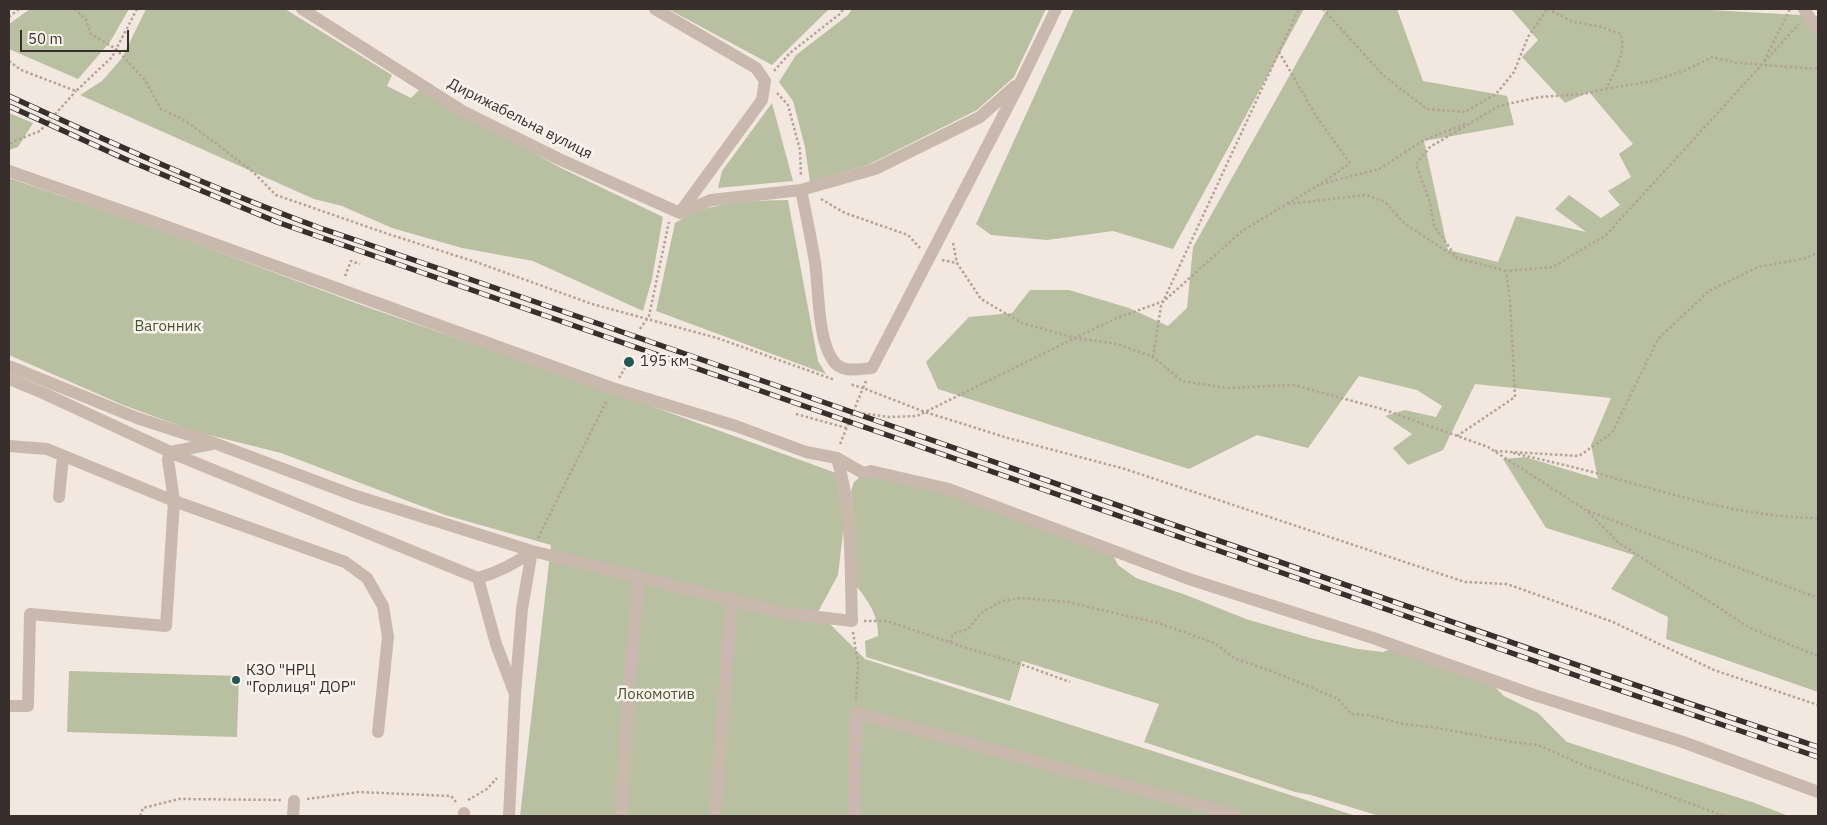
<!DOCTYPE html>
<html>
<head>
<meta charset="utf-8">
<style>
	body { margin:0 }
	#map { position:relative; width:1827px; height:825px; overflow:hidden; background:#f2e8e0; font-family:"IBM Plex Sans",sans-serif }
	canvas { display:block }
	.frame { position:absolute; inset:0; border:10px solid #382e2b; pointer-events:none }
	.scale { position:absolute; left:20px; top:30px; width:109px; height:22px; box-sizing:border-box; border:2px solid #382e2b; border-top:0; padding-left:6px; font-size:15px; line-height:18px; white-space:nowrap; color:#382e2b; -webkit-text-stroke:4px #f9f3ed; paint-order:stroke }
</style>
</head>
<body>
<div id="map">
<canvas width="1827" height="825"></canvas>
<div class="frame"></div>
<div class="scale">50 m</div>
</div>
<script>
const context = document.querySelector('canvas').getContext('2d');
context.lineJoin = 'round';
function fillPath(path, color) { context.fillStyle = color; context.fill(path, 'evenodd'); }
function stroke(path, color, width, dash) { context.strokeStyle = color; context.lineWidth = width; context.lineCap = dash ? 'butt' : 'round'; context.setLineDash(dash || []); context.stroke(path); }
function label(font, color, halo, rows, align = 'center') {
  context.font = font + ' "IBM Plex Sans",sans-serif'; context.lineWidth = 5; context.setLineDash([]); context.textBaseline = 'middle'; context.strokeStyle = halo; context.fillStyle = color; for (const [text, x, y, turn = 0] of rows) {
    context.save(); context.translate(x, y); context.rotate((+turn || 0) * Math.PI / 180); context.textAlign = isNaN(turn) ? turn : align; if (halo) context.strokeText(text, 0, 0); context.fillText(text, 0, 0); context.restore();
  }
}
fillPath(new Path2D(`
	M30 9H129L110 42 78 79 9 49V24Z
	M146 9H285L392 75 387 86 411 98 419 90 561 168 663 217 652 279 643 311 533 261 462 248 392 228 342 206 314 199 80 95 102 81 122 58Z
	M671 9H829L772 65 670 10Z
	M852 9H1046L1014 77 977 110 870 164 810 182 805 147 793 101 779 82 796 55 848 15Z
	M1074 9H1304L1173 249 1113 231 1047 240 991 235 976 224Z
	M1327 9H1397L1423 81 1507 96 1514 125 1424 141 1448 250 1498 262 1516 216 1586 232 1555 209 1569 195 1601 218 1620 205 1608 191 1631 177 1619 154 1633 144 1589 92 1565 103 1522 57 1538 40 1511 9H1692L1818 16V692L1666 639 1668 617 1611 589 1634 555 1546 528 1503 459 1525 457 1598 479 1591 445 1611 398 1475 384 1443 450 1408 465 1393 448 1412 434 1385 416 1405 410 1436 417 1442 406 1417 390 1359 376 1308 448 1257 435 1189 469 938 389 926 362 969 317 1012 313 1030 290H1069L1129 308 1168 326 1187 308 1193 247Z
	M772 103 793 181 718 188 722 171Z
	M9 113 33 123 18 147 9 150Z
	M9 178 149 226 364 306 618 394 836 473 844 524 838 575 818 612 865 659 1356 816H520L551 545 445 515 281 453 197 432 123 405 9 355Z
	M788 200 818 361 826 374 656 311 675 223C708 201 749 201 788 200Z
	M867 475 943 492 1110 549 1118 565 1136 578 1186 595 1246 619 1314 639 1358 649 1383 652 1391 649 1492 684 1504 696 1538 713 1567 742 1752 802 1789 816H1379L1311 795 1295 792 1144 742 1159 704 1022 661 1010 701 866 657 865 641 878 636C879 614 866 598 853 582L855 528 851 491 854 482 860 477Z
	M69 671 239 676 237 737 67 732Z`), '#b8c0a1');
stroke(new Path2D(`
	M74 9 86 19 91 34 116 49 145 80 161 109 186 121 252 171 276 195 388 234 476 262 592 304 717 338 835 380
	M1323 9 1383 75 1427 109 1465 112 1496 94 1514 72 1528 37 1547 9
	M9 17 19 9
	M9 61 21 70 76 91 112 57 137 9
	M1764 61 1790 9
	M774 71 790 53 841 13 843 9
	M1606 89 1652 81 1686 70 1712 57 1738 63 1818 69
	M777 93 788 105 800 150 801 177
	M9 149 12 142 40 131 76 91
	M1321 184 1379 169 1424 140 1465 124
	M821 199 845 213 908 235 920 248
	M1288 204 1366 195 1385 202 1405 224 1454 256
	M953 243 957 263 981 299 1022 323 1075 338 1117 318 1164 301 1242 231 1325 181 1350 163 1316 116 1279 52
	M942 260 957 263
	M1506 271 1457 258 1434 226 1430 202 1416 164 1430 147 1499 106 1539 97 1584 94 1606 89C1615 71 1626 54 1621 34L1602 27 1573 22 1548 9
	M345 276 351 261 360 264
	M640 329 649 316 669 222
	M1153 357 1161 306 1299 9
	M619 378 625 368
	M866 381 863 388 925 412 1008 438 1125 469 1465 582 1507 584 1613 622 1714 670 1818 705
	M853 412 889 417 917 416 1075 338 1117 344 1153 357 1182 381 1228 388 1294 385 1382 409 1488 447 1586 510 1619 543 1750 628 1818 656
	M796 414 847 428
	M1457 436 1515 397 1510 300 1506 271 1553 267 1606 235 1799 24
	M840 444 863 388 850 384
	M1495 451 1579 456 1612 433 1658 339 1709 291 1758 267 1803 259 1818 253
	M1513 453C1552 462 1592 471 1631 483 1696 501 1750 517 1818 518
	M1588 511 1818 598
	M538 538 607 400
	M864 621H887L970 649 1026 666 1070 682
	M853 632 858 665 856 701
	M950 642 953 634 968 629 981 613 1002 601 1023 598 1068 602 1158 623 1215 643 1234 658 1282 675 1338 699 1351 714 1367 715 1404 724 1438 728 1513 742 1538 745 1583 765 1725 816
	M307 799 359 792 451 796 456 802
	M468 800 487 789 497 778
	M140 816 143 808 179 799 282 800`), '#b5a297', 2.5, [2.5, 2.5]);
stroke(new Path2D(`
	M302 9 464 112 559 159 680 213
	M655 9 756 68 765 81 762 100 681 211
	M1804 9 1818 30
	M9 171 151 221 612 388 736 426 806 452 837 458 863 473 871 471 949 489 1189 579 1373 638 1534 695 1683 742 1818 792
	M801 190C806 214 811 238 815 262 819 289 817 342 835 363 844 373 860 369 872 368L1021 81 1056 9
	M680 213 711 200 801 190 875 169 980 117 1015 86
	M9 366 137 418 214 443 353 495 532 551 522 609 515 694
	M9 379 43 393 179 456 478 578C499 572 515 564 532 551L784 613 852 621C850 567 853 511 837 458
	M9 446 47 449 174 501 345 562 367 578 383 606 388 637 378 732
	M59 497 63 456
	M478 578 496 644 515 694 509 816
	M9 706H28L30 614 166 626 174 501 168 459 170 452 212 444
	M293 816 294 801
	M464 816V813
	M621 816 629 690 639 576
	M715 816 732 599
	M854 816 856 713 1238 816`), '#c9b8ad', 12);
const rail = new Path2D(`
	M9 96C111 143 214 189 320 228 821 398 1317 579 1818 747
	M9 106 125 159 277 222 1589 680 1818 757`);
stroke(rail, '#382e2b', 5.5);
stroke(rail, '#f9f3ed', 4, [11]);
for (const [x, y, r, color] of [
	[629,362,6,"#235756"],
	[236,680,5,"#235756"]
]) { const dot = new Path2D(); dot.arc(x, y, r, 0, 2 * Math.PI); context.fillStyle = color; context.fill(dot); stroke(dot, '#f9f3ed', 2); }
label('15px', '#382e2b', '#f9f3ed', [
	["Дирижабельна вулиця",520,119,27]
]);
label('15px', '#4b5530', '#f9f3ed', [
	["Вагонник",168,327],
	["Локомотив",656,695]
]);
label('15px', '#382e2b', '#f9f3ed', [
	["195 км",640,362],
	["КЗО \"НРЦ",246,671],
	["\"Горлиця\" ДОР\"",246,688]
], 'left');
</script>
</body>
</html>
